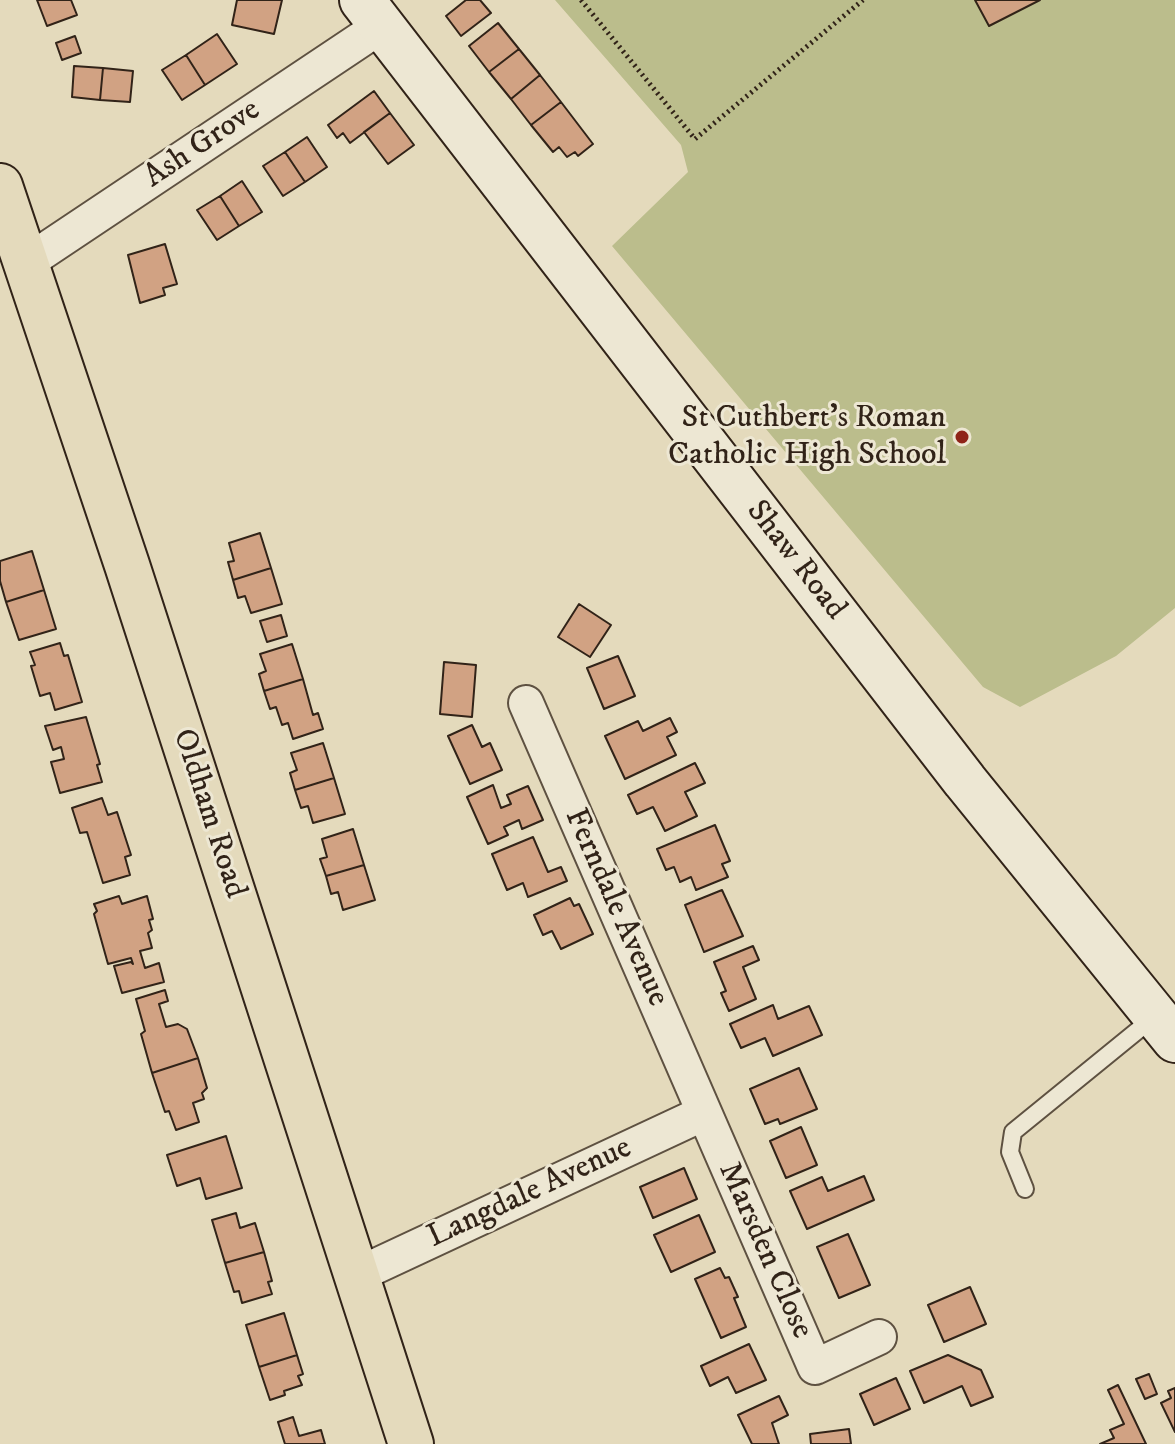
<!DOCTYPE html>
<html>
<head>
<meta charset="utf-8">
<style>
	body { margin:0 }
	canvas { display:block; background:#e4dabc }
</style>
</head>
<body>
<canvas width="1175" height="1444"></canvas>
<script>
const context = document.querySelector('canvas').getContext('2d');
context.lineJoin = 'round';
function fillPath(path, color) { context.fillStyle = color; context.fill(path, 'evenodd'); }
function stroke(path, color, width, dash) { context.strokeStyle = color; context.lineWidth = width; context.lineCap = dash ? 'butt' : 'round'; context.setLineDash(dash || []); context.stroke(path); }
function label(font, color, halo, rows, align = 'center') {
  context.font = font + ' "IM FELL DW Pica",serif'; context.lineWidth = 6; context.setLineDash([]); context.textBaseline = 'middle'; context.strokeStyle = halo; context.fillStyle = color; for (const [text, x, y, turn = 0] of rows) {
    context.save(); context.translate(x, y); context.rotate((+turn || 0) * Math.PI / 180); context.textAlign = isNaN(turn) ? turn : align; if (halo) context.strokeText(text, 0, 0); context.fillText(text, 0, 0); context.restore();
  }
}
fillPath(new Path2D(`
	M555 0H1175V608L1116 656 1020 707 983 687 612 246 688 172 681 145Z`), '#bbbd8c');
const building = new Path2D(`
	M37 0H71L77 15 47 26Z
	M237 0H282L274 34 232 25Z
	M466 0H480L491 13 461 36 446 16Z
	M975 0H1040L989 26Z
	M498 23 519 49 489 72 469 46Z
	M217 34 237 64 205 85 186 55Z
	M75 36 81 53 62 60 56 43Z
	M519 49 540 75 511 99 489 72Z
	M186 55 205 85 182 100 162 70Z
	M74 66 103 68 100 100 72 97Z
	M103 68 133 71 130 102 100 100Z
	M540 75 561 102 531 125 511 99Z
	M374 91 390 113 350 143 343 133 337 138 328 125Z
	M561 102 593 144 578 156 575 152 567 157 559 147 553 152 531 125Z
	M390 113 414 145 388 164 364 132Z
	M307 137 327 167 305 182 285 152Z
	M285 152 305 182 283 196 263 166Z
	M242 181 262 212 239 226 220 196Z
	M220 196 239 226 217 240 197 210Z
	M165 244 177 284 163 288 165 295 140 303 128 255Z
	M260 533 271 568 233 580 228 562 234 561 229 543Z
	M32 551 44 590 6 602 0 581V561Z
	M271 568 282 604 251 613 245 596 238 598 233 580Z
	M44 590 56 629 19 640 6 602Z
	M579 604 611 625 590 657 558 637Z
	M281 615 287 636 267 642 260 621Z
	M60 643 64 656 68 655 82 702 55 710 50 693 40 696 31 666 35 665 30 652Z
	M292 644 303 679 264 691 259 674 266 671 260 654Z
	M618 656 635 696 604 709 587 668Z
	M444 662 476 665 472 717 440 714Z
	M303 679 313 715 318 713 323 729 293 739 288 723 282 725 276 707 270 709 264 691Z
	M86 717 100 764 97 765 102 782 60 793 51 762 64 759 61 747 53 750 45 726Z
	M670 718 677 732 667 737 676 755 625 779 605 736 638 721 643 731Z
	M472 725 482 747 490 743 502 770 470 784 448 736Z
	M323 743 334 778 295 790 290 773 297 770 291 753Z
	M695 763 705 783 685 792 697 816 665 831 653 807 637 814 628 795Z
	M334 778 345 814 313 823 308 806 301 808 295 790Z
	M493 785 501 808 511 804 507 795 528 786 543 820 522 829 519 820 504 827 508 835 488 844 467 797Z
	M102 798 108 815 117 812 131 855 125 857 130 875 103 883 87 832 80 833 72 808Z
	M715 825 730 861 722 864 728 877 696 890 691 877 680 882 674 867 666 870 657 849Z
	M353 829 364 865 326 876 320 859 327 857 322 839Z
	M533 837 548 872 561 867 567 881 528 897 523 883 507 890 492 854Z
	M364 865 375 900 343 910 338 892 331 894 326 876Z
	M722 890 743 936 704 952 685 905Z
	M119 896 122 904 147 896 153 919 149 920 152 930 148 933 152 948 140 951 145 968 159 963 164 982 122 993 114 966 131 962 133 964 131 958 108 964 94 914 97 911 94 904Z
	M570 898 574 906 579 904 593 934 561 949 552 931 543 935 534 915Z
	M753 946 759 960 743 967 756 999 729 1011 721 993 726 991 714 962Z
	M165 990 168 1001 159 1004 166 1027 178 1024 187 1029 198 1058 152 1073 141 1034 145 1031 136 999Z
	M773 1005 778 1019 809 1006 822 1035 773 1056 765 1038 741 1048 730 1024Z
	M198 1058 207 1088 202 1093 204 1099 193 1103 199 1122 176 1130 169 1111 165 1112 152 1073Z
	M799 1068 817 1109 780 1124 778 1119 765 1124 750 1089Z
	M801 1127 817 1165 786 1178 770 1141Z
	M226 1136 242 1188 206 1199 200 1178 177 1186 167 1155Z
	M684 1168 697 1199 653 1218 640 1187Z
	M864 1176 874 1200 807 1229 790 1191 822 1177 828 1191Z
	M236 1213 240 1228 255 1223 264 1252 225 1263 212 1220Z
	M699 1215 715 1252 671 1272 654 1235Z
	M848 1234 870 1285 839 1298 817 1247Z
	M264 1252 272 1281 268 1282 272 1294 242 1303 239 1291 234 1292 225 1263Z
	M720 1268 725 1278 729 1277 738 1297 734 1298 746 1327 721 1338 695 1279Z
	M970 1287 986 1324 944 1342 928 1305Z
	M284 1313 297 1355 259 1367 246 1325Z
	M749 1344 766 1380 736 1393 728 1377 710 1386 701 1366Z
	M297 1355 303 1374 298 1376 302 1385 284 1391 285 1395 270 1400 259 1367Z
	M948 1355 981 1370 993 1397 971 1406 962 1386 924 1403 910 1371Z
	M1149 1374 1157 1394 1145 1399 1136 1379Z
	M896 1378 910 1409 874 1425 860 1394Z
	M1118 1385 1146 1444H1100L1114 1438 1110 1430 1124 1424 1108 1390Z
	M1175 1388V1432L1161 1403 1171 1398 1168 1391Z
	M779 1396 788 1415 772 1423 779 1444H752L738 1415Z
	M293 1417 299 1436 321 1430 325 1444H285L278 1422Z
	M849 1429 851 1444H811L810 1434Z`);
fillPath(building, '#d1a283');
stroke(building, '#312318', 2);
const lane = new Path2D(`
	M1025 1189 1010 1152 1013 1132 1153 1018`);
const street = new Path2D(`
	M26 263 381 26
	M526 703 815 1367 879 1337
	M357 1275 704 1113`);
const secondary = new Path2D(`
	M362 0 965 781 1175 1040`);
const primary = new Path2D(`
	M0 186 127 565 411 1444`);
stroke(lane, '#5e5141', 20);
stroke(street, '#5e5141', 38);
stroke(secondary, '#312318', 48);
stroke(primary, '#312318', 48);
stroke(new Path2D(`
	M581 0 695 139 863 0`), '#312318', 5, [2, 4]);
stroke(lane, '#ede7d3', 16);
stroke(street, '#ede7d3', 34);
stroke(secondary, '#ede7d3', 44);
stroke(primary, '#e4dabc', 44);
for (const [x, y, r, color] of [
	[962,437,8,"#8f2418"]
]) { const dot = new Path2D(); dot.arc(x, y, r, 0, 2 * Math.PI); context.fillStyle = color; context.fill(dot); stroke(dot, '#ede7d3', 3); }
label('32px', '#312318', '#ede7d3', [
	["Ash Grove",203,145,-34],
	["Shaw Road",795,561,52],
	["Oldham Road",208,814,72],
	["Ferndale Avenue",615,908,66],
	["Langdale Avenue",530,1194,-25],
	["Marsden Close",764,1251,66]
]);
label('32px', '#312318', '#ede7d3', [
	["St Cuthbert's Roman",946,419],
	["Catholic High School",946,456]
], 'right');
</script>
</body>
</html>
